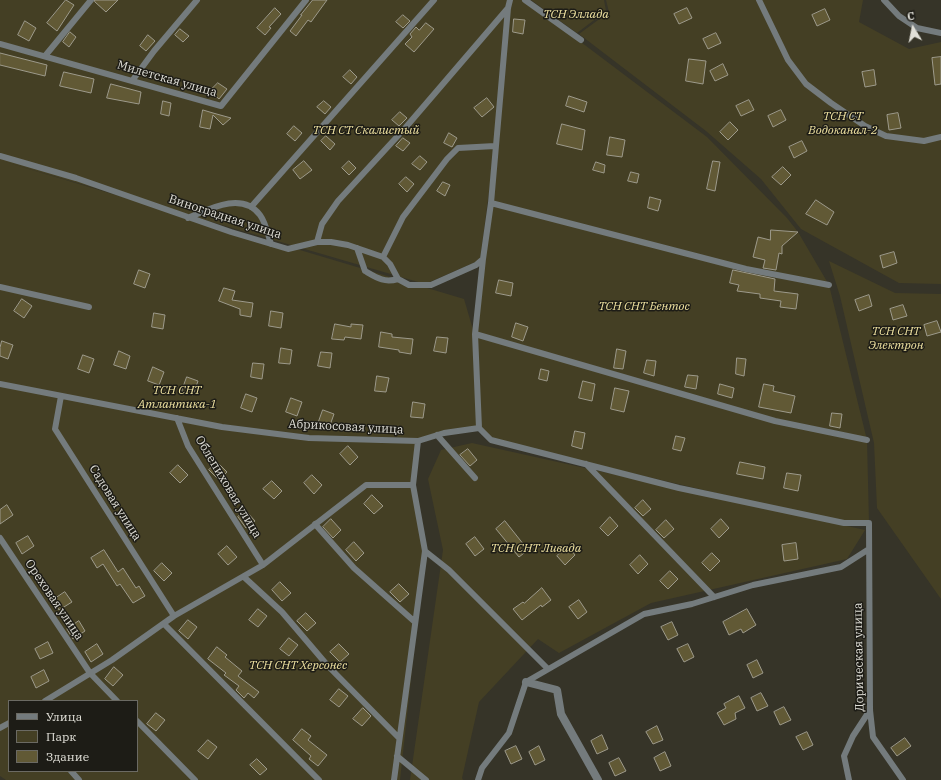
<!DOCTYPE html>
<html>
<head>
<meta charset="utf-8">
<style>
	body { margin:0 }
	#map { position:relative; width:941px; height:780px; overflow:hidden; background:#363428; font-family:"IBM Plex Serif",serif }
	canvas { display:block }
	.legend { position:absolute; left:8px; top:700px; width:130px; height:72px; box-sizing:border-box; background:#1d1c16; border:1px solid #6b6a63; margin:0; padding:5px 7px; list-style:none; font-size:12px; color:#e0dfd7 }
	.legend li { display:flex; align-items:center; gap:8px; height:20px }
	.legend b { width:20px; border:1px solid #6b6a63 }
	.north { position:absolute; left:893px; top:8px; width:40px; height:40px; -webkit-text-stroke:3px #1d1c16; paint-order:stroke; rotate:350deg; font-size:11px; font-weight:700; line-height:16px; text-align:center; color:#e0dfd7 }
	.north::after { content:''; display:block; margin:auto; width:14px; height:18px; background:#e0dfd7; clip-path:polygon(50% 0,100% 100%,50% 72%,0 100%) }
</style>
</head>
<body>
<div id="map">
<canvas width="941" height="780"></canvas>
<ul class="legend">
<li><b style="height:5px;background:#747b7d"></b>Улица</li>
<li><b style="height:11px;background:#443f24"></b>Парк</li>
<li><b style="height:11px;background:#615935"></b>Здание</li>
</ul>
<div class="north">С</div>
</div>
<script>
const context = document.querySelector('canvas').getContext('2d');
context.lineJoin = 'round';
function fillPath(path, color) { context.fillStyle = color; context.fill(path, 'evenodd'); }
function stroke(path, color, width, dash) { context.strokeStyle = color; context.lineWidth = width; context.lineCap = dash ? 'butt' : 'round'; context.setLineDash(dash || []); context.stroke(path); }
function label(font, color, halo, rows, align = 'center') {
  context.font = font + ' "IBM Plex Serif",serif'; context.lineWidth = 3; context.setLineDash([]); context.textBaseline = 'middle'; context.strokeStyle = halo; context.fillStyle = color; for (const [text, x, y, turn = 0] of rows) {
    context.save(); context.translate(x, y); context.rotate((+turn || 0) * Math.PI / 180); context.textAlign = isNaN(turn) ? turn : align; if (halo) context.strokeText(text, 0, 0); context.fillText(text, 0, 0); context.restore();
  }
}
fillPath(new Path2D(`
	M0 0H525L707 137 787 218 798 232 829 285 867 440 869 523H844L491 440 479 428 418 441 413 485 425 551 400 780H6L0 776ZM495 146 474 333 464 299 2 161 425 284 480 260ZM9 701H137V771H9Z
	M531 0H604L606 11 577 33Z
	M606 0H863L859 22 909 49 941 42V284L899 283 801 229 761 179 706 131 579 34 609 12Z
	M829 261 895 293 941 294V599L877 508 874 443 840 296Z
	M472 443 865 530 847 559 651 603 559 653 538 639 479 702 462 778 463 780H410L443 550 428 479 441 450Z`), '#443f24');
const building = new Path2D(`
	M66 0 74 5 57 31 47 23Z
	M95 0H118L106 12 95 2Z
	M313 0H327L311 22 308 20 296 36 290 31 302 15H301Z
	M275 8 281 14 269 27 271 28 265 35 257 28Z
	M687 8 692 18 679 24 674 14Z
	M825 9 830 20 817 26 812 15Z
	M403 15 410 21 403 28 396 22Z
	M514 19 525 20 523 34 513 32Z
	M25 21 36 28 29 41 18 35Z
	M426 23 434 29 414 52 405 44 412 37 410 34 416 27 419 30Z
	M180 29 189 36 183 42 175 35Z
	M70 32 76 37 69 47 63 42Z
	M716 33 721 43 708 49 703 39Z
	M148 35 155 41 146 51 140 46Z
	M0 53 47 65 45 76 0 65Z
	M941 57V84L935 85 932 58Z
	M689 59 706 61 703 84 686 81Z
	M723 64 728 75 715 81 710 71Z
	M350 70 357 77 351 84 343 77Z
	M874 70 876 85 865 87 862 72Z
	M64 72 94 79 91 93 60 86Z
	M218 83 227 89 219 99 210 91Z
	M111 84 141 92 139 104 107 98Z
	M569 96 587 102 584 112 566 106Z
	M487 98 494 107 482 117 474 108Z
	M749 100 754 110 741 116 736 106Z
	M163 101 171 103 169 116 161 114Z
	M324 101 331 107 325 114 317 107Z
	M203 110 213 113 231 118 223 125 213 115 210 129 200 127Z
	M781 110 786 120 773 127 768 116Z
	M400 112 407 118 399 126 392 120Z
	M898 113 901 128 889 130 887 115Z
	M730 122 738 130 728 140 720 132Z
	M562 124 585 130 582 150 557 144Z
	M294 126 302 133 295 141 287 134Z
	M449 133 457 138 452 147 444 143Z
	M326 136 335 144 330 150 321 141Z
	M610 137 625 140 622 157 607 155Z
	M403 138 410 143 403 151 396 146Z
	M802 141 807 151 794 158 789 147Z
	M420 156 427 162 420 170 412 164Z
	M304 161 312 170 300 179 293 170Z
	M349 161 356 168 349 175 342 168Z
	M713 161 720 162 715 191 707 189Z
	M596 162 605 165 604 173 593 170Z
	M783 167 791 175 781 185 772 177Z
	M631 172 639 174 637 183 628 181Z
	M406 177 414 184 407 192 399 184Z
	M443 182 450 185 445 196 437 191Z
	M650 197 661 200 658 211 648 208Z
	M816 200 834 212 827 225 806 214Z
	M771 230 798 232 782 246V254L779 253 776 270 763 268 765 260 753 257 758 237 770 240Z
	M894 252 897 263 883 268 880 256Z
	M139 270 150 274 145 288 134 284Z
	M733 270 775 279 774 291 798 294 796 309 780 307 781 301 760 298V294L737 291 739 285 730 283Z
	M499 280 513 283 511 296 496 293Z
	M224 288 235 291 232 300 253 303 251 317 240 315V309L219 301Z
	M869 295 872 306 859 311 855 300Z
	M22 299 32 306 24 318 14 311Z
	M903 305 907 316 893 320 890 309Z
	M271 311 283 313 281 328 269 326Z
	M154 313 165 315 163 329 152 327Z
	M937 321 941 332 927 336 924 325Z
	M516 323 528 327 523 341 512 337Z
	M335 324 351 327V324L363 325 361 339 345 337 344 340 332 339Z
	M381 332 392 334V337L413 339 411 354 399 352V350L379 347Z
	M437 337 448 338 446 353 434 351Z
	M2 341 13 345 8 359 0 356V348Z
	M281 348 292 350 290 364 279 363Z
	M617 349 626 351 623 369 614 368Z
	M119 351 130 356 126 369 114 365Z
	M321 352 332 353 330 368 318 366Z
	M83 355 94 359 89 373 78 369Z
	M737 358 746 359 744 376 736 374Z
	M647 360 656 361 654 376 644 373Z
	M253 363 264 364 262 379 251 377Z
	M153 367 164 372 159 385 148 381Z
	M541 369 549 371 547 381 539 379Z
	M688 375 698 376 696 389 685 387Z
	M377 376 389 378 386 392 375 391Z
	M187 377 198 381 193 395 182 391Z
	M583 381 595 384 592 401 579 398Z
	M720 384 734 388 732 398 718 394Z
	M764 384 774 386 773 391 795 396 791 413 759 407Z
	M615 388 629 391 624 412 611 409Z
	M246 394 257 398 252 412 241 408Z
	M291 398 302 402 297 416 286 412Z
	M413 402 425 404 423 418 411 417Z
	M323 410 334 414 329 428 318 424Z
	M832 413 842 414 840 428 830 426Z
	M575 431 585 433 582 449 572 446Z
	M676 436 685 438 681 451 673 449Z
	M348 446 358 457 350 465 340 454Z
	M468 449 477 460 470 466 460 455Z
	M217 462 227 472 219 480 209 470Z
	M740 462 765 467 763 479 737 474Z
	M178 465 188 475 180 483 170 473Z
	M787 473 801 475 798 491 784 488Z
	M312 475 322 485 314 494 304 483Z
	M272 481 282 491 274 499 263 489Z
	M372 495 383 506 374 514 364 504Z
	M643 500 651 509 643 516 635 508Z
	M7 505 13 515 0 524V510Z
	M245 510 255 521 246 528 238 517Z
	M610 517 618 526 608 536 600 528Z
	M331 519 341 530 333 538 323 527Z
	M721 519 729 528 719 538 711 529Z
	M666 520 674 529 664 538 656 530Z
	M505 521 528 550 519 557 496 529Z
	M28 536 34 546 22 554 16 543Z
	M475 537 484 549 475 556 466 544Z
	M354 542 364 553 356 561 346 550Z
	M796 543 798 559 784 561 782 545Z
	M227 546 237 557 228 565 218 554Z
	M568 546 575 555 565 565 557 556Z
	M104 550 118 572 123 568 136 588 139 586 145 596 133 603 120 584 117 586 103 564 97 568 91 558Z
	M712 553 720 561 710 571 702 563Z
	M640 555 648 564 638 574 630 565Z
	M162 563 172 573 164 581 154 571Z
	M670 571 678 579 668 589 660 581Z
	M280 582 291 593 282 601 272 590Z
	M399 584 409 594 400 602 390 592Z
	M542 588 551 600 542 607 541 605 522 620 513 609 523 602 524 603Z
	M65 592 72 602 59 610 53 600Z
	M579 600 587 612 578 619 569 607Z
	M258 609 267 616 258 627 249 620Z
	M747 609 756 625 743 633 741 629 729 635 723 622Z
	M306 613 316 623 307 631 297 621Z
	M188 620 197 627 188 639 179 631Z
	M79 621 85 631 73 639 67 629Z
	M672 622 678 635 668 640 661 627Z
	M289 638 298 645 289 656 280 649Z
	M48 642 53 653 40 659 35 649Z
	M97 644 103 654 91 662 85 652Z
	M339 644 349 654 340 662 330 652Z
	M688 644 694 657 684 662 677 649Z
	M217 647 227 655 225 657 242 671 238 676 259 692 254 698 248 693 244 698 236 690 239 686 224 675 226 673 208 659Z
	M757 660 763 673 753 678 747 665Z
	M114 667 123 675 113 686 105 679Z
	M44 670 49 681 36 688 31 677Z
	M339 689 348 696 339 707 330 700Z
	M761 693 768 706 757 711 751 698Z
	M739 696 745 708 735 713 736 719 724 725 717 713 726 708 724 704Z
	M784 707 791 720 780 725 774 712Z
	M363 708 371 716 362 726 353 719Z
	M156 713 165 720 156 731 147 724Z
	M657 726 663 740 653 744 646 732Z
	M302 729 311 736 308 740 327 755 318 766 309 759 311 756 293 740Z
	M807 732 813 745 803 750 796 737Z
	M602 735 608 749 597 754 591 741Z
	M905 738 911 746 897 756 891 748Z
	M208 740 217 747 208 759 198 751Z
	M516 746 522 759 511 764 505 751Z
	M539 746 545 760 535 765 529 752Z
	M665 752 671 766 660 771 654 758Z
	M619 758 626 771 615 776 609 763Z
	M257 759 267 769 260 775 250 765Z`);
fillPath(building, '#615935');
stroke(building, '#9d9a8b', 1);
stroke(new Path2D(`
	M525 0 581 40
	M759 0 788 60 806 84 831 103 865 126 886 136 924 141 941 137
	M884 0 899 16 917 28 941 33
	M0 44 221 106 306 0
	M45 56 91 0
	M132 81 154 51 197 0
	M0 156 76 178 231 232 288 249 317 242H331L348 245 383 257 390 264 398 279 409 285H431L476 265 483 259 491 203 508 8 510 0
	M491 203 746 269 829 285
	M251 207 434 0
	M188 218C209 209 242 191 260 215 266 223 268 235 271 244
	M317 242 322 224 338 201 406 127 508 8
	M357 248 365 271C377 278 384 283 398 279
	M383 257 403 217 447 159 458 148 495 146
	M483 259 475 334 479 428 491 440 679 488 844 523H869L870 710 873 737 903 780
	M0 287 89 307
	M475 334 775 421 867 440
	M0 384 222 427 309 438 418 441 444 433 479 428
	M61 396 55 429 174 616
	M177 418 188 446 263 565
	M437 435 475 478
	M586 464 714 597
	M315 524 354 568 415 622
	M0 538 90 673 117 701
	M425 551 449 570 548 669
	M244 577 282 612 328 666 399 738
	M164 624 319 780
	M45 701 112 660 174 616 263 565 366 485H413L418 441
	M137 721 195 780
	M0 728 9 723
	M397 756 426 780
	M71 771 79 780
	M394 780 425 551 413 485
	M478 780 482 768 509 733 526 682 644 614 692 604 753 585 841 567 869 549
	M849 780 844 756 853 736 870 710`), '#747b7d', 6);
stroke(new Path2D(`
	M526 682 557 690 561 714 598 780`), '#747b7d', 8);
label('italic 12px', '#eee1a0', '#1d1c16', [
	["ТСН Эллада",576,15],
	["ТСН СТ",843,117],
	["Водоканал-2",843,131],
	["ТСН СТ Скалистый",366,131],
	["ТСН СНТ Бентос",644,307],
	["ТСН СНТ",896,332],
	["Электрон",896,346],
	["ТСН СНТ",177,391],
	["Атлантика-1",177,405],
	["ТСН СНТ Ливада",536,549],
	["ТСН СНТ Херсонес",298,666]
]);
label('12px', '#e0dfd7', '#1d1c16', [
	["Милетская улица",167,79,16],
	["Виноградная улица",225,217,18],
	["Абрикосовая улица",346,427,3],
	["Облепиховая улица",228,487,59],
	["Садовая улица",115,503,58],
	["Ореховая улица",54,600,56],
	["Дорическая улица",859,657,-91]
]);
</script>
</body>
</html>
